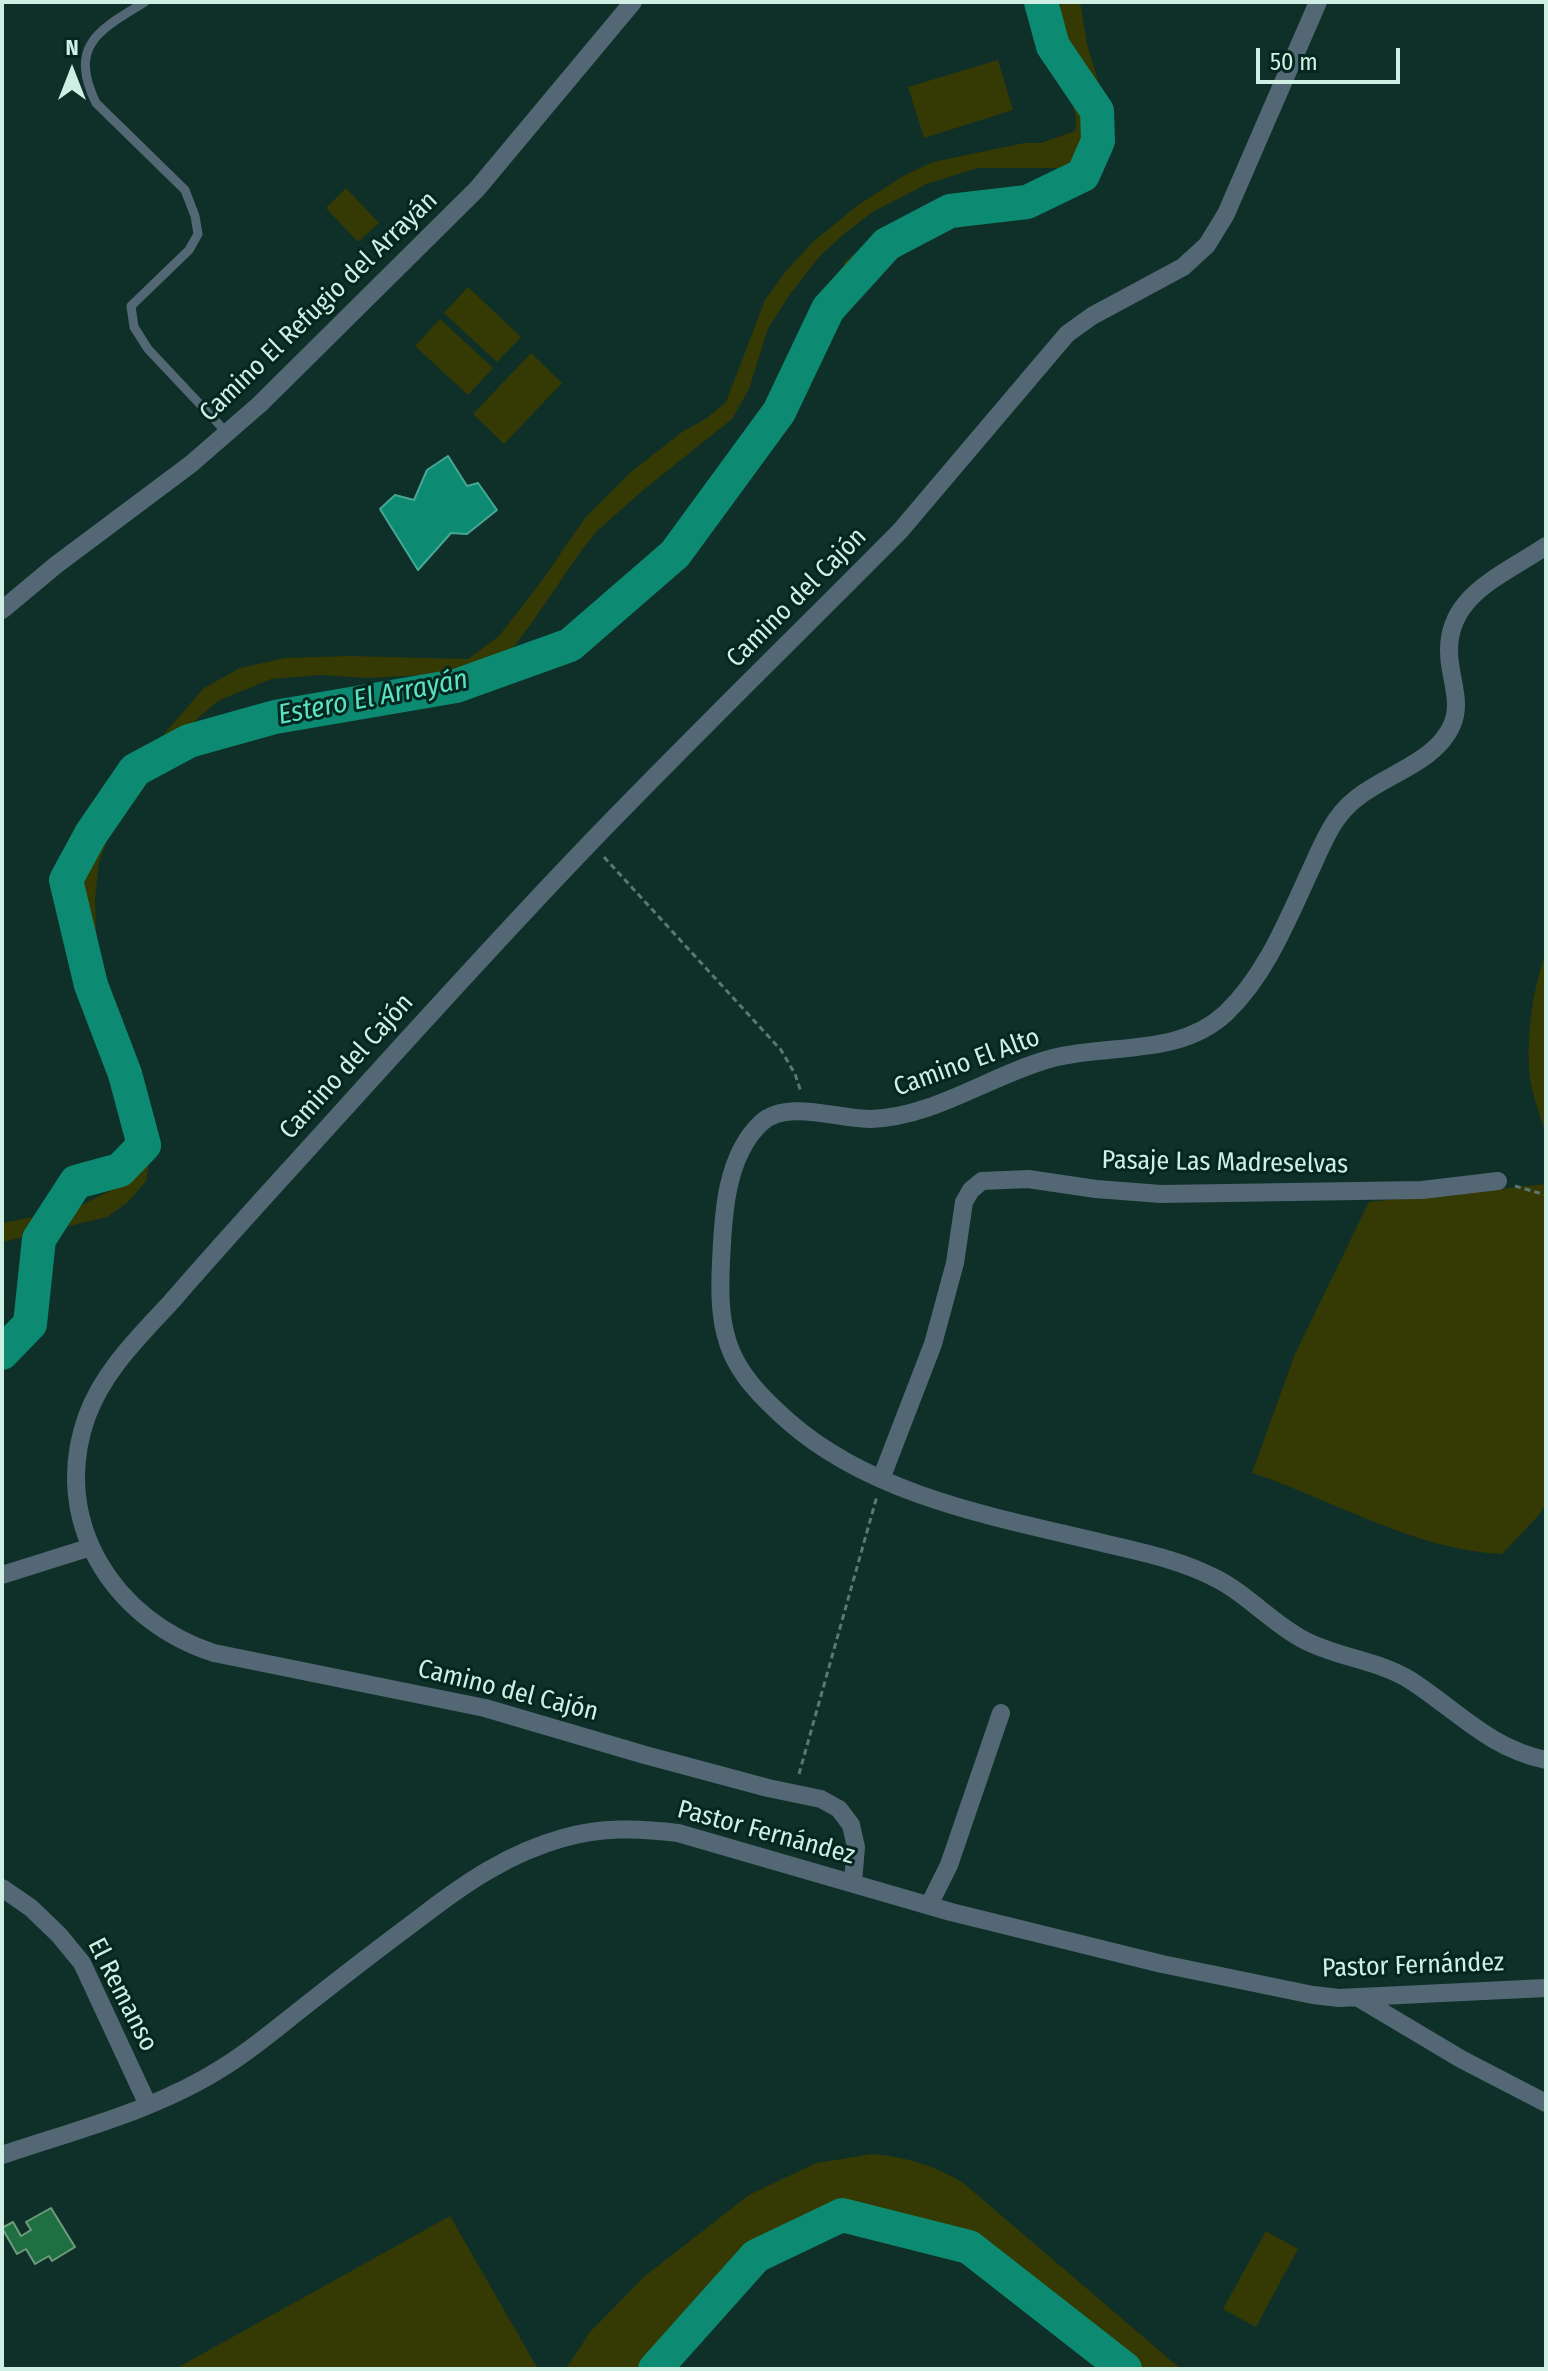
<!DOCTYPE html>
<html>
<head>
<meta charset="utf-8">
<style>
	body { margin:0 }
	#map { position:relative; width:1548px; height:2371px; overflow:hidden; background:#0f3028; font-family:"Fira Sans Condensed",sans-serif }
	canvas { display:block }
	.frame { position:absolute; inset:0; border:4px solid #cfeee4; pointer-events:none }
	.north { position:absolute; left:32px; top:32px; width:80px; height:80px; -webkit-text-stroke:6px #04261e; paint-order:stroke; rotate:0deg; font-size:22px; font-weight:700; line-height:32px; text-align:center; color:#cfeee4 }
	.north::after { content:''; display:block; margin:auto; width:28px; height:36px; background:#cfeee4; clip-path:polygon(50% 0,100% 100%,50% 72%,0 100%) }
	.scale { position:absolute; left:1256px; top:48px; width:144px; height:36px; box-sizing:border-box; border:4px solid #cfeee4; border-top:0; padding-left:10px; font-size:24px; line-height:28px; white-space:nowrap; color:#cfeee4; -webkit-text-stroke:6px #04261e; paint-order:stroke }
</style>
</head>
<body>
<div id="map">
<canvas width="1548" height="2371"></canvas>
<div class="frame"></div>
<div class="north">N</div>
<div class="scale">50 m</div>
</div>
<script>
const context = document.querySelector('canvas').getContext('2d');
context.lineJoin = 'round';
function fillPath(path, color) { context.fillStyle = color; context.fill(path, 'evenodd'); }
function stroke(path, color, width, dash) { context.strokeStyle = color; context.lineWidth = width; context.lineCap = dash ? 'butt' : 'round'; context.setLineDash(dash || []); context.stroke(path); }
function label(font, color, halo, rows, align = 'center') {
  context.font = font + ' "Fira Sans Condensed",sans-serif'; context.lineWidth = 6; context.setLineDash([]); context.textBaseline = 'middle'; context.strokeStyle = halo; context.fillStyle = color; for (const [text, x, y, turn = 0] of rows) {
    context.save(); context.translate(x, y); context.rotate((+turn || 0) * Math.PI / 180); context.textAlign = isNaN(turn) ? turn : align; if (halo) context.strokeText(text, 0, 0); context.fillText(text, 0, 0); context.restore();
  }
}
fillPath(new Path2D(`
	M1060 2H1080L1087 44 1102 94 1105 117 1103 132 1094 144 1078 159 1059 168H977L927 184 874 211 845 233 819 257 791 293 768 328 749 389 732 419 642 491 597 531 581 551 533 621 505 659 494 668 462 673 367 678 321 675 271 679 218 701 198 718 178 740 108 838 99 862 95 899 96 931 107 1004 142 1084 154 1134 146 1181 128 1202 107 1217 2 1242V1223L74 1209 115 1188 131 1168 135 1154 136 1115 111 1063 97 1019 79 911 81 878 88 840 105 812 169 728 204 688 240 668 285 658 349 656 468 659 499 636 541 582 585 518 631 472 682 432 707 418 726 402 765 300 786 271 814 241 858 205 905 175 933 162 1024 143H1041L1075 131C1079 115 1071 103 1068 87 1063 59 1060 31 1060 2Z
	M998 60 1013 110 924 138 908 87Z
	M346 188 379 223 358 242 326 208Z
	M894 223 911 245 861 285 843 263Z
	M468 287 521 337 497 362 444 313Z
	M440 319 493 368 468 395 415 346Z
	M531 353 562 383 504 444 473 414Z
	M1546 952V1137C1541 1115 1530 1091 1529 1069 1527 1031 1533 988 1546 952Z
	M1546 1184V1504L1538 1516 1502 1554C1414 1550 1334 1500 1252 1473L1295 1354 1369 1202Z
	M873 2154C906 2157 933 2165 962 2182L1181 2369H1115C1040 2301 938 2214 829 2229 807 2232 785 2236 767 2250 759 2256 753 2265 746 2272 718 2303 695 2334 672 2369H566L590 2332 645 2276 749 2195 816 2163Z
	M450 2216 538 2369H175Z
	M1266 2231 1298 2249 1256 2327 1223 2309Z`), '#353903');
const water = new Path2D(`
	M448 456 467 486 478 483 497 510 467 534 451 533 418 570 380 509 395 495 414 500 427 470Z`);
fillPath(water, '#0c8a72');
stroke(water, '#46a894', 2);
stroke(new Path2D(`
	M2 1353 30 1324 39 1239 76 1182 120 1170 144 1145 125 1074 91 985 66 880 91 834 135 770 189 741 275 717 456 686 570 645 675 554 779 412 828 309 887 244 950 211 1027 202 1083 175 1098 141 1097 111 1053 46 1041 2
	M655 2369 756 2256 842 2215 969 2247 1125 2369`), '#0c8a72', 34);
const building = new Path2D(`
	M51 2208 75 2247 52 2261 49 2256 35 2264 26 2249 17 2254 2 2228 13 2222 21 2236 31 2230 26 2222Z`);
fillPath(building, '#1f6f42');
stroke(building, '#6d9c7c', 2);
stroke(new Path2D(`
	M604 857 781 1050 795 1074 801 1092
	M1515 1186 1546 1195
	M799 1774 877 1496`), '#597970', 3, [6, 4]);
stroke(new Path2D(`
	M145 2C99 30 68 45 96 103L185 190 195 216 198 234 189 250 131 306 134 327 148 349 228 434`), '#536874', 9);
stroke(new Path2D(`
	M1546 546C1497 579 1437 599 1451 670 1454 689 1460 706 1452 725 1433 769 1367 777 1339 816 1327 831 1320 850 1312 867 1289 916 1267 974 1226 1013 1179 1057 1111 1043 1053 1058 992 1074 935 1117 871 1119 838 1119 786 1099 761 1123 725 1157 723 1217 721 1262 717 1340 730 1370 788 1421 873 1496 995 1517 1103 1543 1139 1552 1177 1559 1211 1576 1246 1592 1271 1623 1304 1640 1338 1658 1378 1660 1410 1680 1458 1711 1489 1748 1546 1760
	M2 610 56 565 191 464 260 404 477 189 633 2
	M881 1479 933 1344 955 1263 964 1202 971 1190 982 1181 1028 1179 1096 1189 1161 1194 1422 1190 1498 1181
	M2 1575 91 1547
	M853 1882 856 1847 851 1825 839 1809 821 1799 768 1788 645 1755 485 1708 214 1653C114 1621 49 1521 87 1416 104 1370 140 1336 172 1301 210 1257 249 1214 288 1171 388 1061 487 950 590 843 692 737 797 635 900 531L1067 334 1092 316 1183 267 1207 245 1226 214 1318 2
	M2 1888 31 1908 59 1935 82 1963 148 2105
	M929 1905 949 1865 1001 1713
	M1357 1997 1461 2059 1546 2103
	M2 2155C76 2130 156 2110 222 2068 252 2050 278 2027 305 2006 343 1976 382 1946 421 1917 465 1883 509 1853 563 1838 601 1827 639 1828 678 1833L951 1912 1162 1964 1313 1995 1339 1998 1546 1988`), '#536874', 18);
label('26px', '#cfeee4', '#04261e', [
	["Camino El Refugio del Arrayán",319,307,-44],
	["Camino del Cajón",797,598,-45],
	["Camino El Alto",967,1063,-20],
	["Camino del Cajón",347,1067,-48],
	["Pasaje Las Madreselvas",1225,1163,1],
	["Camino del Cajón",508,1691,14],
	["Pastor Fernández",766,1833,15],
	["Pastor Fernández",1413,1966,-2],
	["El Remanso",122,1995,63]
]);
label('italic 28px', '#59e3c2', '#04261e', [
	["Estero El Arrayán",373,698,-11]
]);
</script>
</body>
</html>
